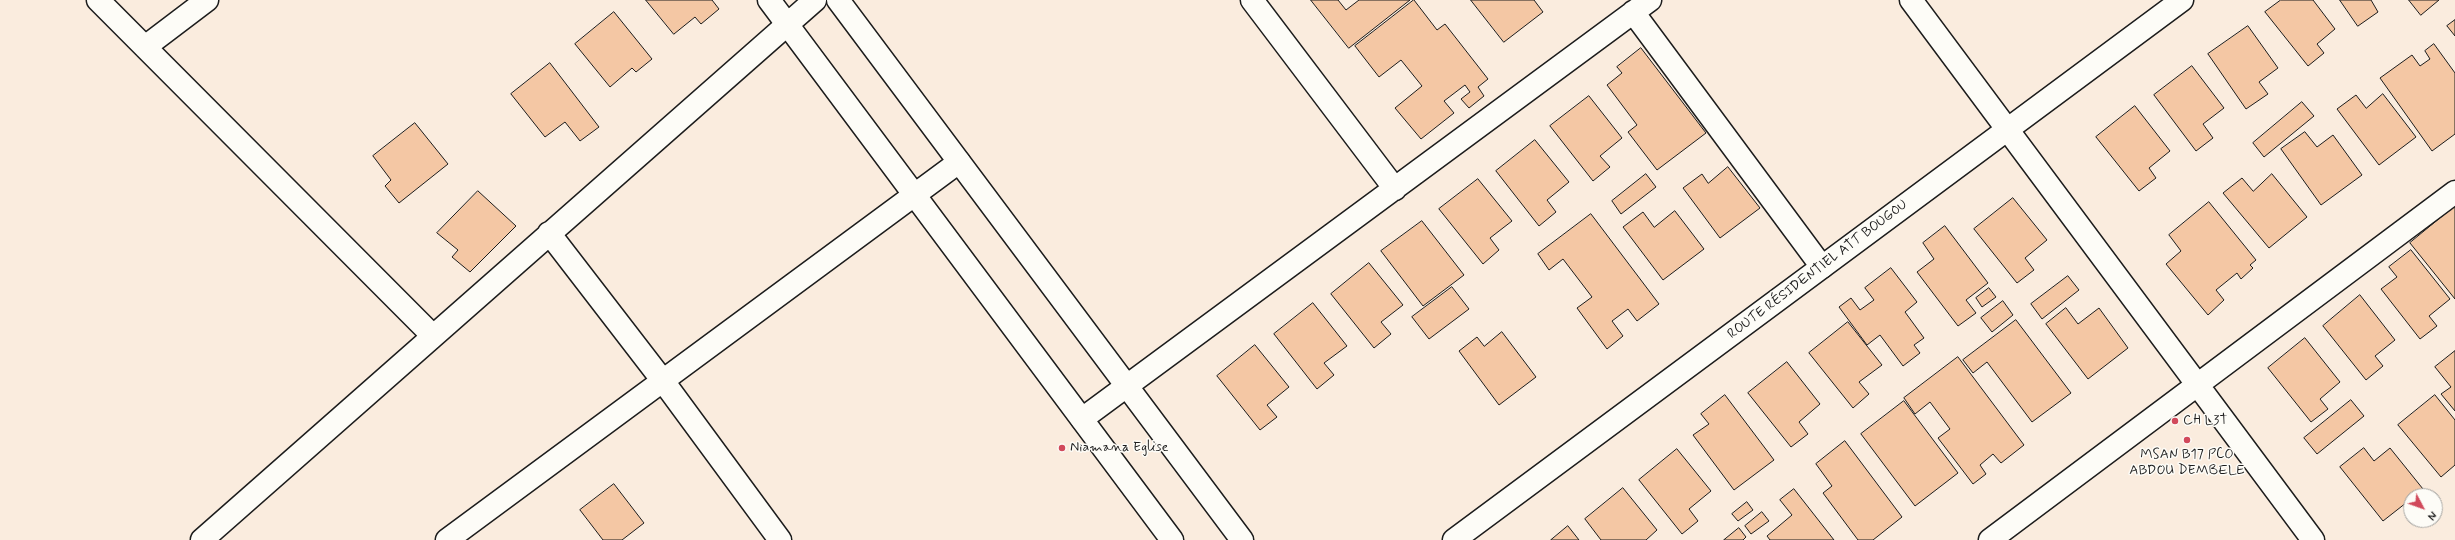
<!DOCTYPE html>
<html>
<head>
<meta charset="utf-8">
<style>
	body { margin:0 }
	#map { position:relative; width:2455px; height:540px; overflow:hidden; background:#faecde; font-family:Mynerve,sans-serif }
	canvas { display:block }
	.north { position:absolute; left:2403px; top:488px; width:40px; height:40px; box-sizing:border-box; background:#fdfcf7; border:1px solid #a3a29f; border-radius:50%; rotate:131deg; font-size:11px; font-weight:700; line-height:16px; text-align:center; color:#1c1c1c }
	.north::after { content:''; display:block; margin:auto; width:14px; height:18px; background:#d1495b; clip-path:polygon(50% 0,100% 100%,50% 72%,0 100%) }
</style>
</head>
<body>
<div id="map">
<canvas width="2455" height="540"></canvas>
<div class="north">N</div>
</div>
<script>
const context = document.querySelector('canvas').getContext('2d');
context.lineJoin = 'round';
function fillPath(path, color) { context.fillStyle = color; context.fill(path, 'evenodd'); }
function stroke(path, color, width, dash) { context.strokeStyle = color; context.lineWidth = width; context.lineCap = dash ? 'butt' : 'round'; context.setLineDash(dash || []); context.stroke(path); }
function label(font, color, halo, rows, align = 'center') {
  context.font = font + ' Mynerve,sans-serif'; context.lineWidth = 3; context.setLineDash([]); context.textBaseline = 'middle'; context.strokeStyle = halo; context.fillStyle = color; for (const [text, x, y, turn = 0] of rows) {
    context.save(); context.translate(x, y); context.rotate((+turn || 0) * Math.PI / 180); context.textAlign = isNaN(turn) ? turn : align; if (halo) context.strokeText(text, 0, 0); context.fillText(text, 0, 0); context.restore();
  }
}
const building = new Path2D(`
	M646 0H712L719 9 701 24 695 17 674 34Z
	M1311 0H1338L1346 10 1359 0H1410L1349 48Z
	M1414 0 1437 30 1445 24 1488 79 1478 87 1484 96 1469 108 1461 99 1470 92 1465 85 1444 101 1454 113 1421 139 1395 108 1422 86 1401 60 1379 77 1355 46Z
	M1471 0H1534L1543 12 1504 42Z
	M2281 0H2313L2335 29 2317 44 2324 53 2308 66 2265 12Z
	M2340 0H2371L2378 12 2358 26Z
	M2409 0H2439L2421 15Z
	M614 12 652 59 636 72 632 68 610 87 575 44Z
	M2455 20V36L2447 26Z
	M2248 26 2278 68 2259 82 2268 94 2246 109 2208 54Z
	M2434 44 2455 73V134L2432 151 2380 78 2412 55 2420 66 2430 59 2425 51Z
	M1641 48 1706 133 1657 170 1628 132 1637 125 1607 85 1622 73 1617 67Z
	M550 63 599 127 580 141 565 122 545 137 511 94Z
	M2192 66 2224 108 2203 124 2213 138 2196 151 2154 95Z
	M2383 94 2416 137 2379 165 2337 109 2356 95 2366 108Z
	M1589 96 1622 138 1600 156 1610 167 1593 181 1550 126Z
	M2302 102 2314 116 2264 157 2253 143Z
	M2135 106 2170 151 2149 168 2156 178 2139 191 2096 137Z
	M415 123 448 164 399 203 385 186 391 180 373 156Z
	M2305 132 2317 147 2333 135 2362 175 2321 205 2281 149Z
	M1535 140 1569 182 1547 200 1556 212 1539 226 1496 171Z
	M1728 167 1760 208 1720 238 1683 188 1702 174 1708 183Z
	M1646 174 1656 187 1621 214 1612 201Z
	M2272 174 2307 217 2269 248 2223 193 2242 178 2253 191Z
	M1478 179 1512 221 1490 238 1499 250 1483 264 1439 209Z
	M478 191 516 226 470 272 452 257 458 250 437 233Z
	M2013 198 2047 240 2025 258 2034 270 2017 283 1974 229Z
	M2209 202 2256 260 2250 265 2253 268 2241 279 2237 273 2216 290 2224 300 2208 315 2166 264 2181 251 2169 235Z
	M2455 206V299L2410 243Z
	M1675 211 1704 249 1663 280 1623 227 1643 212 1654 227Z
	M1591 214 1659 304 1637 321 1628 309 1612 321 1623 336 1607 349 1577 308 1592 297 1563 259 1549 270 1538 254Z
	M1422 221 1464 275 1423 306 1381 251Z
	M1945 226 1988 283 1966 300 1976 313 1958 326 1917 272 1934 259 1923 243Z
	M2411 250 2450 299 2429 316 2437 326 2420 339 2381 289 2397 277 2389 267Z
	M1369 263 1403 305 1381 322 1391 334 1374 348 1331 294Z
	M1891 268 1917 302 1905 312 1924 338 1914 345 1920 353 1903 366 1880 335 1867 345 1839 307 1851 298 1860 310 1874 300 1865 288Z
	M2068 276 2079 290 2042 319 2031 304Z
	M1452 287 1469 309 1429 339 1412 317Z
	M1989 288 1996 297 1982 307 1976 298Z
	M2360 295 2395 340 2375 356 2383 366 2366 380 2323 326Z
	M2003 301 2013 315 1992 332 1981 318Z
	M1313 303 1347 346 1324 363 1334 375 1317 389 1274 334Z
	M2066 308 2078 324 2099 308 2128 348 2088 379 2046 324Z
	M2016 320 2071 393 2032 422 1987 362 1973 373 1963 360Z
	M1848 322 1882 365 1859 382 1869 394 1853 408 1809 353Z
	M1502 332 1536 377 1499 405 1459 351 1477 337 1484 346Z
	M2305 338 2340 382 2320 399 2328 409 2311 422 2268 368Z
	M1255 345 1289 387 1267 405 1277 417 1260 430 1217 376Z
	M2455 351V411L2441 394 2451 387 2435 367Z
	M1958 357 2024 445 2001 463 1993 454 1980 465 1986 474 1973 484 1938 438 1950 429 1930 402 1915 414 1904 398Z
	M1787 362 1820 404 1799 422 1808 434 1791 447 1748 393Z
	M1725 395 1774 460 1734 490 1693 435 1709 424 1701 414Z
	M2435 395 2455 420V465L2441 477 2398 425Z
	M2351 400 2364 416 2317 454 2304 438Z
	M1904 401 1958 473 1915 506 1861 434Z
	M1845 441 1902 517 1873 540H1858L1823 493 1832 486 1816 464Z
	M2364 448 2374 461 2390 448 2423 489 2415 496H2411V499L2383 521 2340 467Z
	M1677 449 1711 491 1689 509 1698 521 1682 534 1639 480Z
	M614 484 644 523 622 540H603L580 510Z
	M1623 488 1657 530 1646 540H1601L1585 519Z
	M1794 489 1834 540H1770L1767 536 1792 515 1780 500Z
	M1747 502 1753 510 1738 521 1732 514Z
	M1762 512 1769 521 1751 534 1745 526Z
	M1568 526 1579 540H1551Z
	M1739 528 1746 537 1743 540H1724Z`);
fillPath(building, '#f4c7a4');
stroke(building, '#1c1c1c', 1);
const minor = new Path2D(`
	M98 0 433 336
	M1252 0 1395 189
	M1911 0 2313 540
	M1633 12 1822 267
	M145 47 207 0
	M549 233 663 381 780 540
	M1082 419 1650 0
	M202 540 815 0
	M447 540 959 162
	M1990 540 2455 192`);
const tertiary = new Path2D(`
	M769 0 1172 540
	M838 0 1242 540
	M1454 540 2182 0`);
stroke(minor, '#1c1c1c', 25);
stroke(tertiary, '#1c1c1c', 25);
stroke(minor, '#fdfcf7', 22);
stroke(tertiary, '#fdfcf7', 22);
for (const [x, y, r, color] of [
	[2175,421,4,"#d1495b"],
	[2187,440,4,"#d1495b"],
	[1062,448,4,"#d1495b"]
]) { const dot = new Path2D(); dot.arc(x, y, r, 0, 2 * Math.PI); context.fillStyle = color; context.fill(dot); stroke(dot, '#fdfcf7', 1.5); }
label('14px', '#1c1c1c', '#fdfcf7', [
	["ROUTE RÉSIDENTIEL ATT BOUGOU",1818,270,-37]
]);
label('14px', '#1c1c1c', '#fdfcf7', [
	["CH L3T",2183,421],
	["Niamana Eglise",1070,448],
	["MSAN B17 PCO",2187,455,"center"],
	["ABDOU DEMBELE",2187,471,"center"]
], 'left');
</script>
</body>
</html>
